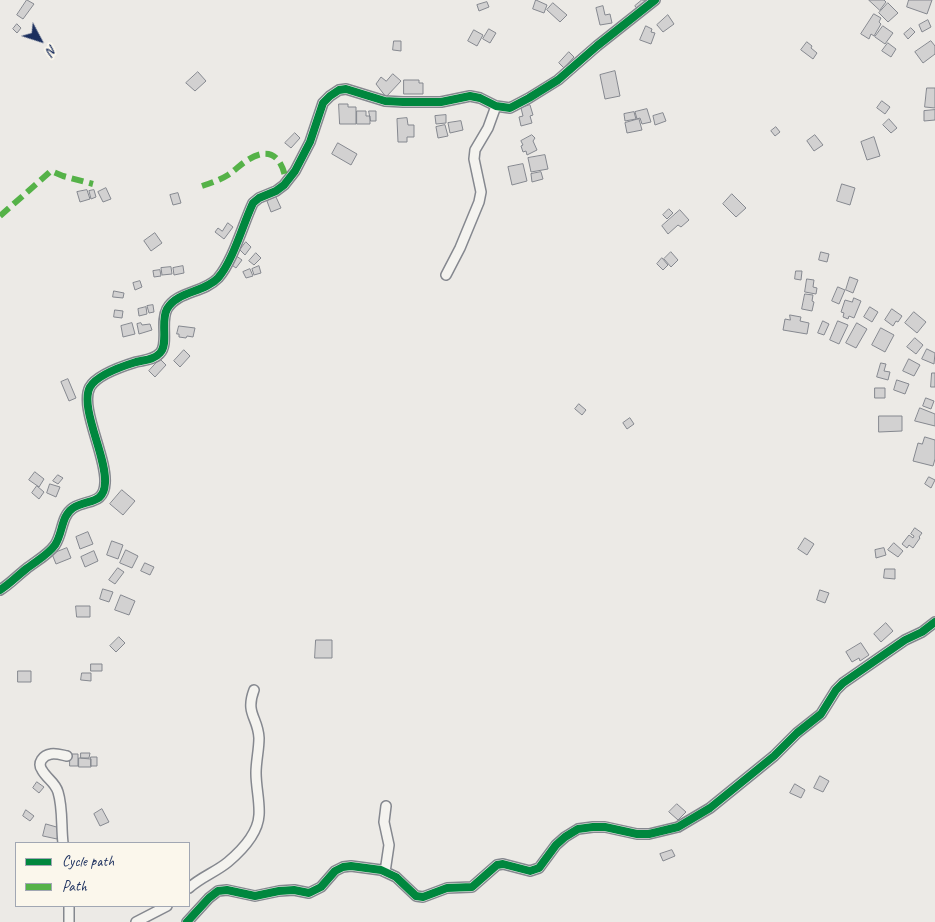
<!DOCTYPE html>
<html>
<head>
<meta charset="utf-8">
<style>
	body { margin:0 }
	#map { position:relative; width:935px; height:922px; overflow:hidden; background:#eceae6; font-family:Caveat,sans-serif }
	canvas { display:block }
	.legend { position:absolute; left:15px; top:842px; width:175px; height:65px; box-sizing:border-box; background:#fbf7ec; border:1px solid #a1a7b3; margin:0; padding:6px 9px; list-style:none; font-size:15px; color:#1b2f5e }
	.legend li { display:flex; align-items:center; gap:10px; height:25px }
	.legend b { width:25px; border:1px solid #a1a7b3 }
	.north { position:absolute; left:15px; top:15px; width:50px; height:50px; -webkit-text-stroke:4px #fbf7ec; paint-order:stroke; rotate:130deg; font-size:14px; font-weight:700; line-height:20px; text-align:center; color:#1b2f5e }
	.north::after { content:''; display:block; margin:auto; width:18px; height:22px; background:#1b2f5e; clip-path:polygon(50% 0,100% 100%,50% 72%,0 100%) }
</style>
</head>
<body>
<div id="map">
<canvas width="935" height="922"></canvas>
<ul class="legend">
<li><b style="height:6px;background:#00873e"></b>Cycle path</li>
<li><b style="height:6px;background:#55b248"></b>Path</li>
</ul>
<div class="north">N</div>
</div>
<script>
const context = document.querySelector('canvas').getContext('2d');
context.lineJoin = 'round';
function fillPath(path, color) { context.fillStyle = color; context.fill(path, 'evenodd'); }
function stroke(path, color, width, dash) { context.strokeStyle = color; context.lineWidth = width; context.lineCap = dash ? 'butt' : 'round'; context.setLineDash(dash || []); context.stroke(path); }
const building = new Path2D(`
	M27 0 34 4 23 19 17 15Z
	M536 0 547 5 544 13 533 9Z
	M642 0H644L647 5 639 11 635 6Z
	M869 0H884L886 2 880 10Z
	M909 0H932L927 14 907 7Z
	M487 2 489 7 479 11 477 5Z
	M553 3 567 15 560 22 547 10Z
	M888 3 898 13 888 22 879 13Z
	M603 6 605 15 610 14 612 23 600 25 596 8Z
	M874 14 881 18 879 22 881 24 874 36 871 34 869 39 861 34Z
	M668 15 674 24 663 32 657 25Z
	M928 20 931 27 922 32 919 25Z
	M17 24 21 28 17 33 13 29Z
	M646 26 652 29 651 32 655 33 651 44 640 40Z
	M883 26 893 33 885 44 875 37Z
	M911 28 915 32 908 39 904 34Z
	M489 29 496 33 490 43 483 39Z
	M474 30 483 35 477 46 468 41Z
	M394 41H401V51L393 50Z
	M931 41 935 46V54L923 63 915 52Z
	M807 42 812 46 811 48 817 53 813 59 801 50Z
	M888 43 896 49 891 57 882 51Z
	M569 52 574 57 564 68 559 63Z
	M615 71 620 96 605 99 600 75Z
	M198 72 206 81 195 91 186 83Z
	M393 74 401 81 386 97 376 84 381 77 386 81Z
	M404 80H419V83H423V94H404Z
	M927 88H935V108L925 107Z
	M882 101 890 107 885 114 877 108Z
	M339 104H348V107H356V124H340Z
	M530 105 533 115 530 116 532 123 521 126 519 117 523 116 521 108Z
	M647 109 651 122 642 124 640 118 637 119 635 112Z
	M935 110V120L924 121V111Z
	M357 111H366V116H370V124H357Z
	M369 111H376V121H371Z
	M634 112 636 119 625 121 624 114Z
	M663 113 666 121 655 125 653 116Z
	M446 115V123L436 124 435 116Z
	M407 118 408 125H414V137H407V142H398L397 119Z
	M639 119 642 130 627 133 625 123Z
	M889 119 897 128 891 133 883 125Z
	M461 121 463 130 450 133 448 123Z
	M445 125 448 136 438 138 436 127Z
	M776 127 780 132 775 136 771 131Z
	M295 133 300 138 291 148 285 143Z
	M532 135 535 138 533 141 537 150 527 155 526 151 523 152 521 146 523 145 521 141Z
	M815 135 823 145 814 151 807 141Z
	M874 137 880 156 867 160 861 142Z
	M338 143 357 154 351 165 332 154Z
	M545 155 548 169 531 172 528 158Z
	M523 164 527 181 512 185 508 167Z
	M541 172 543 179 532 182 531 174Z
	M842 184 855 188 850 205 837 201Z
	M106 188 111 199 103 202 98 192Z
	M87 190 90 199 80 202 77 192Z
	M94 190 96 197 91 199 89 191Z
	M178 193 181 203 173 205 170 195Z
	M732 194 746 208 736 217 723 204Z
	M276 197 281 208 271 212 267 201Z
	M669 209 673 213 667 219 663 215Z
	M680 210 689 220 681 227 678 225 668 234 662 226Z
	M228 223 233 227 224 239 215 232 218 228 222 231Z
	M155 233 162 243 151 251 144 241Z
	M246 242 251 247 245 255 240 250Z
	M671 252 678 260 671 267 664 259Z
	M821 252 829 254 827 262 819 260Z
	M256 253 261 258 254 265 249 261Z
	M235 255 242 260 236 268 229 263Z
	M662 258 668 265 663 270 657 264Z
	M183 266 184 273 174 275 173 268Z
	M259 266 261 273 254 275 252 269Z
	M171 267 172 274 162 275 161 268Z
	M250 269 253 276 246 278 243 272Z
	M160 270 161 276 154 277 153 271Z
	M796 271H802L801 280 795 279Z
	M850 277 858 280 853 293 846 290Z
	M807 279 814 280 813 287 817 288 816 294 805 292Z
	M140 281 142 287 135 290 133 283Z
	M838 287 845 290 839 304 832 301Z
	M114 291 124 293 123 298 113 297Z
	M805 294 813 295 812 301 814 302 812 311 802 309Z
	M854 298 861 301 854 318 849 316 848 319 843 317 844 313 841 312 845 300 852 302Z
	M153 305 154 312 149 313 147 306Z
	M146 307 147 314 139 316 138 309Z
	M870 307 878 312 872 322 864 317Z
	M892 309 902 316 898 322 896 321 893 326 885 320Z
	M115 310 123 311 122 318 114 317Z
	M914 312 926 322 917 333 905 323Z
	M790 315 801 317 800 321 809 323 807 334 783 330 785 319 790 320Z
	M823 321 829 324 824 335 818 333Z
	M838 321 848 325 839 344 830 340Z
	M132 323 135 334 123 337 121 326Z
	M141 323 142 325 150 324 152 330 139 334 137 324Z
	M857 323 867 329 856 348 846 343Z
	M179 326 195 328 193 337 187 336 186 338 179 337V334H177Z
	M881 328 894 335 885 352 872 345Z
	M915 338 923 345 916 354 907 347Z
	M927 349 935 353 934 364 922 359Z
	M184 350 190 356 180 367 174 361Z
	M160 359 166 365 155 377 149 371Z
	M909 359 920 365 914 376 903 371Z
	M881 363 886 364 884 371 890 372 888 380 877 377Z
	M932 373H935V387H931Z
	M68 379 76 398 69 401 61 382Z
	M897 380 909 384 905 394 894 390Z
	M875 388H885V398H875Z
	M926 398 934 401 931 409 923 406Z
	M579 404 586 410 582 415 575 409Z
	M920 408 935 414V426L915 421Z
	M879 416H902V431L879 432Z
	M630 418 634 424 627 429 623 423Z
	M925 437 935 440V459L933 466 913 461 918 443 922 444Z
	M35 472 44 479 39 487 29 480Z
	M58 475 63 478 58 484 53 481Z
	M929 477 935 480 931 488 925 484Z
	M50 484 60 487 56 497 47 493Z
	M37 486 44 492 39 499 32 493Z
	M122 490 135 501 123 515 110 504Z
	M915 528 922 533 919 537 920 538 913 548 909 545 907 548 902 544 909 535 913 538 914 536 911 534Z
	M88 532 93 544 80 549 76 537Z
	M805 538 814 544 807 555 798 549Z
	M112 541 123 545 118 559 107 555Z
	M894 543 903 551 898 557 888 550Z
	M67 548 71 558 56 564 52 554Z
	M884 548 886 555 876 558 875 550Z
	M126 550 138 556 132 568 120 563Z
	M94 551 98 561 85 567 81 557Z
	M145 563 154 567 150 575 141 571Z
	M118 568 124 572 115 584 109 580Z
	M885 569H895V579L884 578Z
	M103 589 113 592 109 602 100 599Z
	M820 590 829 593 825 603 817 600Z
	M121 595 135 601 129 615 115 610Z
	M76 606H90V617H77Z
	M886 623 893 631 881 642 874 634Z
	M119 637 125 643 116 652 110 646Z
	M316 640H332V658H315Z
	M861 643 869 655 860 661 859 658 852 662 846 652Z
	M91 664H102V671H91Z
	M18 671H31V682H18Z
	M82 673H91V681L81 680Z
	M81 753H90L89 758H81Z
	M70 754H78V766H70Z
	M91 757H97V766H91Z
	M79 758 91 759V767H79Z
	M820 776 829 781 823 792 814 788Z
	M37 782 44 787 39 793 33 788Z
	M795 784 805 790 801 798 790 793Z
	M677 804 686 812 678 820 669 812Z
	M102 809 109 822 100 826 94 814Z
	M26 810 34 816 30 821 23 816Z
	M46 824 60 828 57 839 43 836Z
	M672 850 675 856 663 861 660 854Z`);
fillPath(building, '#d2d1d1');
stroke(building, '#85888f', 1);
const street = new Path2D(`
	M446 275 460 248 479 202 481 192 474 159 475 150 488 128 496 106
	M0 590C10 584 17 576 26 569 36 561 48 555 55 545 63 533 61 516 73 508 87 499 104 505 105 483 107 457 79 407 90 387 97 375 123 366 136 362 144 360 154 360 160 353 169 344 160 322 167 309 177 291 204 293 218 278 233 261 243 224 253 203L259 198 276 191 284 185 295 171 310 142 323 103 330 96 339 90 346 89 385 101 403 102H441L470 96 480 98 496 106 510 108 529 98 558 80 597 46 655 0
	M63 843C61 827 63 808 58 792 55 782 47 779 42 770 37 763 43 755 51 754 56 753 62 755 67 756
	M385 872 389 845 384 822 386 806
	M189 888C201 877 216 872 228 862 241 851 258 834 259 815 260 802 256 787 256 773 256 761 259 750 259 738 258 717 245 714 254 690
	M69 906V922
	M136 922 167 906
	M187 922 209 898 218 891 227 890 255 896 279 891 294 890 309 893 321 887 335 871 343 867 351 866 381 870 396 877 416 896 423 897 447 888 472 887 497 865 503 864 530 871 539 868 556 845 565 837 578 829 593 827H605L637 834H649L678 827 710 808 774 756 797 733 821 714 836 690 843 683 905 640 922 632 935 622`);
stroke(street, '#85888f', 12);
stroke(street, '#f4f3ef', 9);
stroke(new Path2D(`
	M202 186C211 183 220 180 228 175 234 171 240 165 246 161 270 145 282 157 286 181
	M0 216 51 171 63 176 93 184`), '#55b248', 6, [12, 6]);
stroke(new Path2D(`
	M0 590C10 584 17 576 26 569 36 561 48 555 55 545 63 533 61 516 73 508 87 499 104 505 105 483 107 457 79 407 90 387 97 375 123 366 136 362 144 360 154 360 160 353 169 344 160 322 167 309 177 291 204 293 218 278 233 261 243 224 253 203L259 198 276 191 284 185 295 171 310 142 323 103 330 96 339 90 346 89 385 101 403 102H441L470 96 480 98 496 106 510 108 529 98 558 80 597 46 655 0
	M187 922 209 898 218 891 227 890 255 896 279 891 294 890 309 893 321 887 335 871 343 867 351 866 381 870 396 877 416 896 423 897 447 888 472 887 497 865 503 864 530 871 539 868 556 845 565 837 578 829 593 827H605L637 834H649L678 827 710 808 774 756 797 733 821 714 836 690 843 683 905 640 922 632 935 622`), '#00873e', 8);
</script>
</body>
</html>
